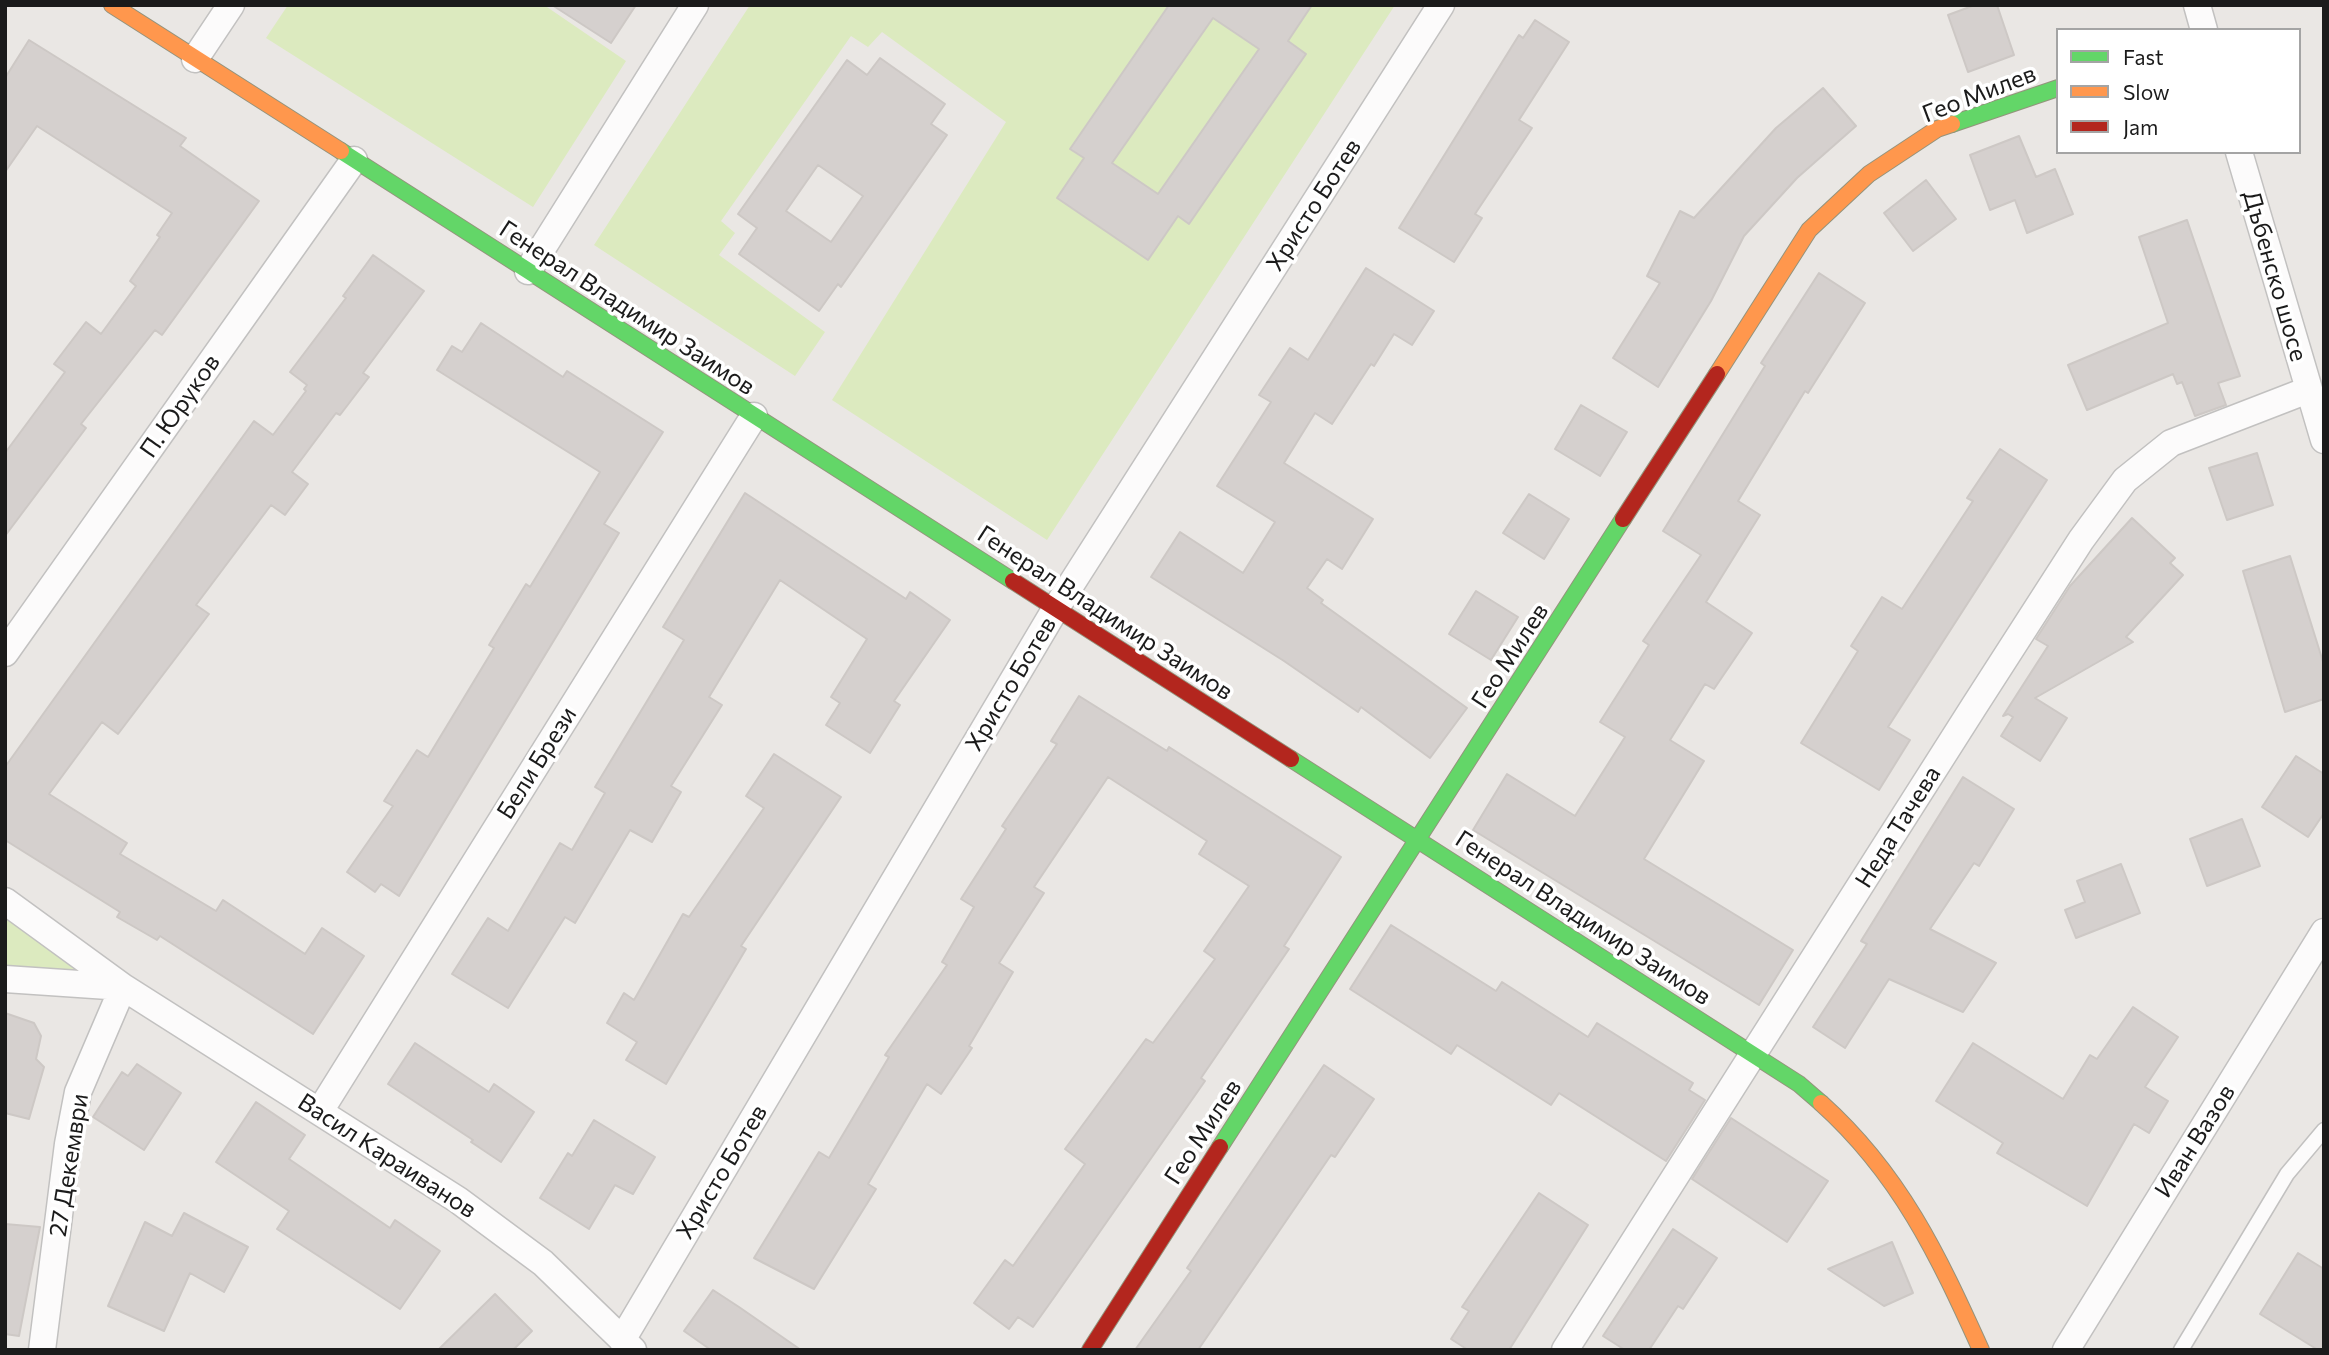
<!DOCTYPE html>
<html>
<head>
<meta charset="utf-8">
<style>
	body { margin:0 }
	#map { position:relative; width:2329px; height:1355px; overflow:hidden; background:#eae7e4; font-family:Commissioner,sans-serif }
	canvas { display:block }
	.frame { position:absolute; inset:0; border:7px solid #1b1b1b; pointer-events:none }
	.legend { position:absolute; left:2056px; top:28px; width:245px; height:126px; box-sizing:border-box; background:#fff; border:2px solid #a4a4a4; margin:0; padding:9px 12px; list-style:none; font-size:21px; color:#1b1b1b }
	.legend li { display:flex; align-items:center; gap:14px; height:35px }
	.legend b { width:35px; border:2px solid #a4a4a4 }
</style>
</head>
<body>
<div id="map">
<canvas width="2329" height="1355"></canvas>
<div class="frame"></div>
<ul class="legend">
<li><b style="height:9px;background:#63d668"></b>Fast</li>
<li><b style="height:9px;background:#ff974d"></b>Slow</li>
<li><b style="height:9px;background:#b3261e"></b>Jam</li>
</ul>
</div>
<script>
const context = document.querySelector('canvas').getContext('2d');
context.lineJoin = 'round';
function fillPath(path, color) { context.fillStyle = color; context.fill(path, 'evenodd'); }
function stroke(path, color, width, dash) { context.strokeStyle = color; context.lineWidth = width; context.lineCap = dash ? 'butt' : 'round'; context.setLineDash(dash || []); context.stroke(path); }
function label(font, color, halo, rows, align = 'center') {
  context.font = font + ' Commissioner,sans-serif'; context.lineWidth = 7; context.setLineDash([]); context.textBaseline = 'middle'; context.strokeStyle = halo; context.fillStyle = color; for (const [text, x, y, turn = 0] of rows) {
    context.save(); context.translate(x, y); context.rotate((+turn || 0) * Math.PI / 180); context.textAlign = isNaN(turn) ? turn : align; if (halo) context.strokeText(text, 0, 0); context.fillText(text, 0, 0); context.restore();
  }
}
fillPath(new Path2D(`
	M288 5H544L626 61 533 207 266 38Z
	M750 5H1395L1047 540 832 400 1006 122 882 32 868 47 851 36 721 221 735 233 719 255 825 332 795 376 594 245Z
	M5 901 123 987 5 979Z`), '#dceabf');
const building = new Path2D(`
	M552 5H636L611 43Z
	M1169 5H1312L1288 41 1306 54 1189 224 1178 216 1148 260 1057 198 1084 158 1070 149ZM1213 18 1259 49 1158 194 1112 163Z
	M1975 5H1997L2014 55 1968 72 1948 15Z
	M1535 20 1569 42 1519 120 1532 128 1475 214 1482 218 1454 262 1399 228 1519 35 1523 38Z
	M29 40 186 138 180 146 259 201 162 335 155 330 81 424 86 428 5 536V453L65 372 54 364 86 322 101 334 136 286 130 281 160 237 157 235 172 213 37 126 5 172V78Z
	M880 58 945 104 931 124 947 135 841 287 838 284 819 311 739 254 757 228 738 214 847 60 867 75ZM818 165 863 196 831 242 786 211Z
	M1823 88 1856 126 1797 178 1744 236 1711 301 1658 387 1613 358 1660 283 1647 276 1680 211 1694 218 1776 128Z
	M2019 136 2036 177 2055 169 2073 214 2027 233 2015 200 1990 210 1970 155Z
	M1926 180 1956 219 1913 251 1884 213Z
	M2187 220 2240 376 2218 383 2226 405 2195 416 2182 382 2177 384 2173 374 2087 410 2068 365 2168 323 2139 237Z
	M373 255 424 291 363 373 369 377 340 415 336 413 292 472 308 484 285 515 271 505 196 605 209 614 118 734 102 722 49 794 127 843 120 854 216 911 223 900 305 954 322 928 364 956 313 1034 160 936 157 940 117 917 120 912 5 840V767L254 421 273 435 306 391 304 389 307 385 290 372 346 298 343 296Z
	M1366 268 1434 311 1412 345 1394 334 1374 366 1371 364 1332 424 1315 413 1284 463 1373 519 1342 569 1327 559 1307 588 1323 600 1321 603 1467 708 1430 758 1361 707 1358 712 1284 661 1151 577 1180 532 1243 573 1275 522 1217 486 1271 402 1259 395 1290 348 1308 360Z
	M1819 273 1865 303 1808 393 1805 391 1738 501 1760 515 1706 602 1752 633 1714 689 1705 684 1670 740 1704 761 1644 859 1793 950 1759 1005 1473 830 1507 774 1575 816 1625 737 1600 722 1649 645 1643 641 1701 555 1663 531 1765 366 1761 363Z
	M481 323 563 377 567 371 663 432 604 524 619 533 399 896 381 884 375 892 347 872 393 806 384 801 417 750 428 757 494 648 489 645 526 584 530 587 600 472 437 370 452 346 462 352Z
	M1581 405 1627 432 1600 476 1555 449Z
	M2000 449 2047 480 1888 727 1910 740 1879 790 1801 743 1858 651 1851 646 1882 597 1902 609 1973 501 1967 498Z
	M2257 453 2273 505 2227 520 2209 468Z
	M745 493 906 599 910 592 950 620 894 701 900 705 870 753 826 725 840 703 831 697 867 639 780 580 709 697 722 705 671 786 681 792 652 842 630 830 575 923 565 917 508 1008 452 974 488 918 508 931 560 843 572 850 605 793 595 787 684 640 663 627Z
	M1529 494 1569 519 1544 559 1503 533Z
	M2132 518 2175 558 2170 563 2183 575 2126 637 2133 642 2035 698 2067 718 2040 761 2001 736 2013 717 2008 714 2003 716 2048 646 2036 639 2070 586Z
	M2290 556 2324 665V699L2285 712 2243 571Z
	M1476 591 1518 617 1491 660 1449 634Z
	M1079 696 1167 751 1169 747 1341 857 1284 946 1289 949 1201 1078 1205 1081 1055 1296 1033 1327 1018 1317 1009 1329 974 1303 1005 1260 1013 1266 1085 1164 1065 1149 1146 1039 1153 1043 1215 959 1204 951 1249 886 1199 854 1207 841 1108 777 1034 887 1044 893 999 963 1013 972 969 1046 972 1048 941 1094 927 1084 868 1184 876 1189 814 1289 754 1258 819 1152 829 1158 889 1057 885 1055 947 965 942 962 974 907 961 899 1006 829 1002 826 1057 744 1051 741Z
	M774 754 841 797 741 946 746 949 666 1084 626 1060 637 1042 607 1023 624 993 634 1000 683 914 689 917 764 808 746 796Z
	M2296 756 2324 774V813L2308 837 2262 807Z
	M1963 777 2014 809 1979 866 1974 863 1930 929 1996 963 1963 1012 1889 979 1845 1048 1813 1027 1867 944 1861 941Z
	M2242 819 2260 866 2207 886 2190 839Z
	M2121 864 2140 913 2076 938 2065 910 2085 902 2077 881Z
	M1391 925 1496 991 1502 982 1588 1037 1597 1023 1693 1083 1689 1090 1705 1100 1666 1161 1559 1093 1551 1105 1457 1045 1451 1054 1350 989Z
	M2133 1007 2178 1037 2145 1087 2168 1101 2149 1133 2134 1124 2087 1206 1997 1153 2003 1143 1936 1101 1973 1043 2063 1099 2090 1055 2097 1059Z
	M5 1013 34 1023 41 1036 36 1059 44 1067 29 1119 5 1113Z
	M415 1043 489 1092 494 1084 534 1112 501 1162 471 1142 473 1140 388 1084Z
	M137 1064 181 1093 144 1150 93 1117 122 1072 128 1076Z
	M1324 1065 1374 1099 1335 1157 1331 1155 1198 1350H1135L1191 1271 1187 1268Z
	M256 1102 305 1135 289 1159 390 1228 395 1220 440 1251 400 1309 277 1229 289 1211 216 1162Z
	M1731 1118 1828 1181 1787 1242 1692 1179Z
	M594 1120 655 1157 633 1194 615 1185 589 1229 540 1198 568 1153 572 1156Z
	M1539 1193 1588 1225 1509 1350H1468L1451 1339 1469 1311 1462 1307Z
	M184 1213 248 1247 224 1292 190 1273 164 1331 108 1306 145 1222 172 1236Z
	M5 1224 40 1227 19 1336 5 1334Z
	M1673 1229 1717 1258 1683 1309 1678 1306 1649 1350H1625L1603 1336Z
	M1892 1242 1913 1293 1884 1306 1828 1269Z
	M2298 1253 2324 1269V1350H2318L2260 1314Z
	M713 1290 739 1307 801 1350H711L684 1331Z
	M495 1294 532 1331 513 1350H438Z`);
fillPath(building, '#d5d0ce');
stroke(building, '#cdc8c5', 2);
const lane = new Path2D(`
	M2181 1350 2287 1174 2324 1130`);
const street = new Path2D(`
	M2197 5 2204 30
	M195 59 231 5
	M2239 152 2324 440
	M528 271 695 5
	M5 653 354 160
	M5 901 123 987 78 1092 68 1144 42 1350
	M5 979 123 987 458 1200 543 1263 633 1350
	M320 1111 754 416
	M622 1340 1056 608 1441 5
	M1565 1350 1973 708 2081 540 2125 480 2171 443 2308 390
	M2066 1350 2324 932`);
const fast = new Path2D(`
	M1952 124 2058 88
	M341 151 1013 581
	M1291 759 1799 1084 1821 1103
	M1220 1147 1623 519`);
const slow = new Path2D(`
	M112 5 341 151
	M1717 374 1809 230 1869 174 1937 129 1952 124
	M1821 1103C1900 1174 1938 1255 1981 1350`);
const jam = new Path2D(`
	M1623 519 1717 374
	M1013 581 1291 759
	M1090 1350 1220 1147`);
stroke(lane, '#c2c1c0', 17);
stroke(street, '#c2c1c0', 29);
stroke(fast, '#94937c', 18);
stroke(slow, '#94937c', 18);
stroke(jam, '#94937c', 18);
stroke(lane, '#fcfbfb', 14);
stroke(street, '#fcfbfb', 26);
stroke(fast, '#63d668', 16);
stroke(slow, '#ff974d', 16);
stroke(jam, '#b3261e', 16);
label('24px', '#1b1b1b', '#fff', [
	["Гео Милев",1979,94,-21],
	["Христо Ботев",1314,205,-57],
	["Дъбенско шосе",2275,276,74],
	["Генерал Владимир Заимов",627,308,33],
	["П. Юруков",180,406,-55],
	["Генерал Владимир Заимов",1105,613,33],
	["Гео Милев",1510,656,-57],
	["Христо Ботев",1011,684,-59],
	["Бели Брези",537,763,-58],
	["Неда Тачева",1898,827,-58],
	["Генерал Владимир Заимов",1583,918,33],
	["Гео Милев",1203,1132,-57],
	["Иван Вазов",2195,1141,-58],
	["Васил Караиванов",387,1156,33],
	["27 Декември",69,1165,-81],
	["Христо Ботев",722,1172,-59]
]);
</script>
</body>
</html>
